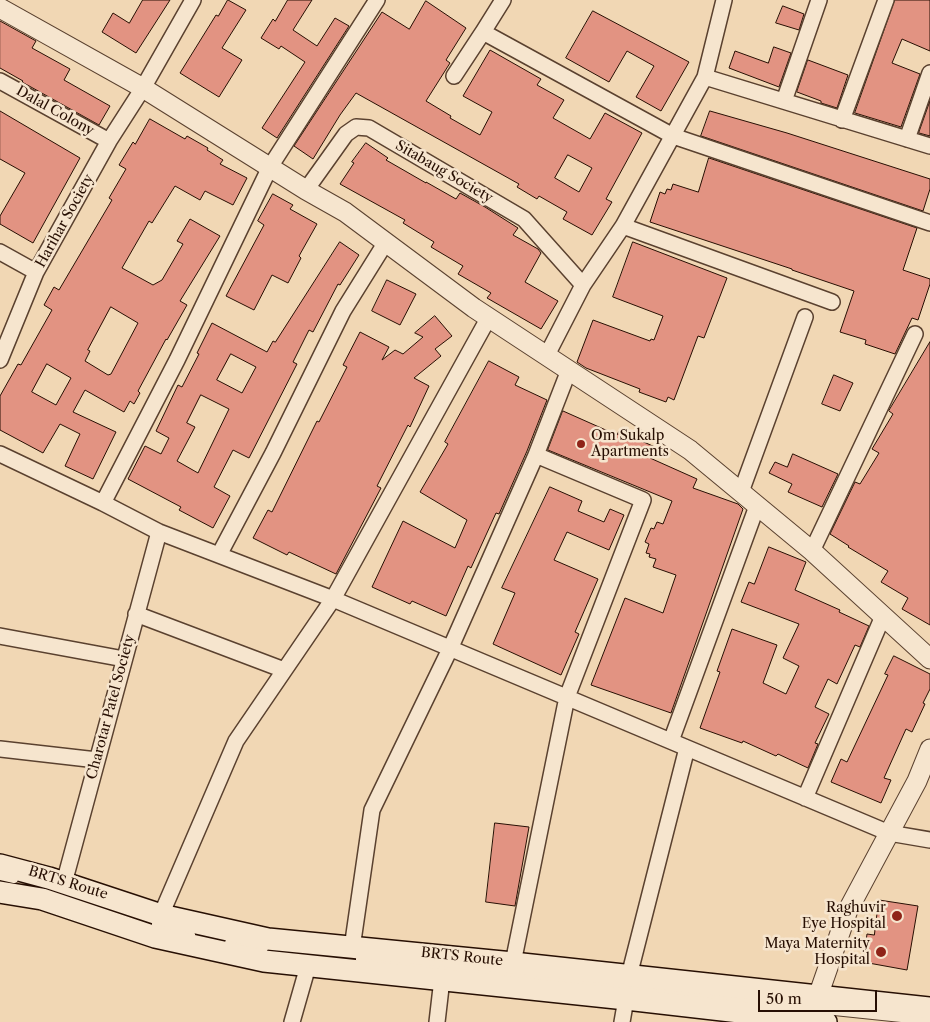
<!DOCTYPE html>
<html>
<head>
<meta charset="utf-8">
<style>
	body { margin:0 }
	#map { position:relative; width:930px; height:1022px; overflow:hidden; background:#f1d7b4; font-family:"Libre Caslon Text",serif }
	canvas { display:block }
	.scale { position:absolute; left:758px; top:990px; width:119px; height:22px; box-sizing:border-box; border:2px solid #270f03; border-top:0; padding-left:6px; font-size:15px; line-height:18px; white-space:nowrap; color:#270f03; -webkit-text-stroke:4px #f6e5ce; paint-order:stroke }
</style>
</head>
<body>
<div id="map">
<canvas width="930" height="1022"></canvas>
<div class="scale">50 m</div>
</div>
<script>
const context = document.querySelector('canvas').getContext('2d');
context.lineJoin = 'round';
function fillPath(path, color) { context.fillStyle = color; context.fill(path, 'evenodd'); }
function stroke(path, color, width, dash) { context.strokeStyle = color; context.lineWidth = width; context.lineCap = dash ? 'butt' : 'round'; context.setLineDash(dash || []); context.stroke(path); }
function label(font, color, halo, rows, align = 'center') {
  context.font = font + ' "Libre Caslon Text",serif'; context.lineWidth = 5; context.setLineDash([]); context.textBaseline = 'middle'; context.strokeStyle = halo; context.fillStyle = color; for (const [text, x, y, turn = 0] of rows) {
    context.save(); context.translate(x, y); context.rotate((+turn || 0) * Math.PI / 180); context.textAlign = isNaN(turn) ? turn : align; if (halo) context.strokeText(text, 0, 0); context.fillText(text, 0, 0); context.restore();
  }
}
const building = new Path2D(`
	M143 0H170L136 53 102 32 113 13 129 23Z
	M228 0 246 10 222 48 242 60 219 97 180 73 216 15 218 16Z
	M288 0H312L293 30 317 46 335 18 349 26 277 138 262 128 305 62 281 46 279 49 261 38 273 19 275 21Z
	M895 0H930V51L902 39 892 63 920 74 901 127 855 113Z
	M426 1 466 28 446 60 450 63 426 101 451 116 450 118 480 135 492 112 463 96 490 50 541 79 537 85 564 100 553 118 590 139 605 113 642 133 606 199 612 202 592 235 563 219 567 212 539 196 537 199 517 187 519 184 356 93 340 115 313 159 294 146 382 12 409 29ZM568 155 592 168 579 192 555 178Z
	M783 6 804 14 799 30 776 23Z
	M593 11 689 62 661 111 636 97 654 66 627 51 609 82 566 58Z
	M0 21 36 41 32 48 70 69 64 80 110 106 99 125 22 82 23 81 0 68Z
	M774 47 791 53 779 87 729 68 735 51 768 63Z
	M808 60 848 75 837 108 821 103V101L797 92Z
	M930 101V136L919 133Z
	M0 111 80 158 33 243 0 224V216L25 173 0 159Z
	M710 111 787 133 930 179V189L923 211 701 136Z
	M150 119 185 139 187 136 208 148 207 150 223 160 220 164 247 178 233 205 205 191 200 200 175 186 152 223 149 221 122 268 153 285 162 280 183 244 177 241 190 219 220 236 180 301 187 305 167 340 166 339 138 391 140 393 134 404 130 401 124 412 85 390 73 412 116 432 93 479 65 466 80 434 60 424 43 453 0 430V396L18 364 21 365 52 310 44 305 54 287 59 290 112 200 109 198 126 169 119 165 133 142 135 144ZM111 307 138 323 111 374 108 375 85 361 90 351 88 350ZM47 364 71 378 56 405 32 392Z
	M366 143 388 158 386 160 426 183V182L456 199 460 193 485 207 518 228 513 235 538 249 541 253 525 282 558 301 541 329 487 298 491 293 458 274 463 266 431 247 434 242 403 223 405 220 340 184 354 163 352 162Z
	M709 158 917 228 903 270 930 279V284L918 320 912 318 895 354 865 344 866 340 840 332 854 291 792 270V269L650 222 660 192 665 194 667 189 671 190 673 184 698 192Z
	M273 194 293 205 290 209 317 224 299 256 301 258 288 283 272 275 254 310 226 296 264 225 258 221Z
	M340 242 359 255 340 285 338 284 313 332 309 330 293 362 297 364 249 458 233 450 214 487 230 496 213 528 179 510 181 507 128 479 145 446 161 454 169 438 156 431 178 385 182 387 199 354 197 353 212 323 267 352 273 341 275 342ZM231 354 256 367 242 393 217 380ZM201 395 229 409 198 473 177 461 195 427 187 423Z
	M633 242 727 278 704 338 698 336 674 400 668 397 666 402 639 392 640 389 586 368 577 362 593 320 650 341 651 339 654 340 663 316 613 297Z
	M387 280 416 294 400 325 372 311Z
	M435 316 452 336 435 349 441 356 414 378 429 386 410 427 408 425 377 486 381 488 336 574 289 552 287 555 253 538 268 510 272 512 317 421 319 422 347 367 343 365 360 332 389 347 382 360 395 350 403 354 423 337 415 333Z
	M930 342V625L902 609 908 598 881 582 888 571 848 547 849 546 830 534 855 482 860 484 879 453 872 449 893 414 889 411Z
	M489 361 519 377 515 385 547 400 527 451 499 514 496 513 471 568 468 566 446 616 412 601 410 604 372 587 403 521 455 548 467 520 420 492 448 444 445 442Z
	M834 375 853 383 840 411 822 404Z
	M563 411 617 435 619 431 655 447 650 458 697 479 693 488 738 504 743 509 671 713 591 685 625 598 663 613 676 575 653 567 656 559 649 557 650 554 646 553 649 544 645 542 651 528 654 529 657 522 663 524 672 501 548 450Z
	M793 454 838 474 822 507 788 492 792 484 769 473 775 462 787 467Z
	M550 487 582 501 578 511 604 522 610 509 624 515 609 550 567 532 554 560 598 579 575 632 579 634 561 675 493 644 515 593 502 588Z
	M769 547 806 562 795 590 840 610 839 612 869 626 860 647 855 645 837 684 828 679 815 707 829 714 815 743 818 744 808 768 778 754 776 756 743 741 742 743 700 728 720 672 717 671 732 629 777 645 763 683 786 694 799 666 783 658 799 624 741 602 749 582 754 584Z
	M894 656 930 674V689L923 703 925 704 912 732 906 729 884 778 891 780 881 803 831 782 841 759 847 762 888 675 885 674Z
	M495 823 529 827 515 906 486 902Z
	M879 900 918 906 907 970 863 962 867 934 874 935Z`);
fillPath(building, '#e29382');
stroke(building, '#270f03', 1);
const service = new Path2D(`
	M0 876 14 879
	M156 924 191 935
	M229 943 264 948
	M360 959 684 992 815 1009 930 1021`);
const minor = new Path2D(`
	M483 32 503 0
	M454 76 483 32 673 136 930 223
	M705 77 724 0
	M0 81 109 141
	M784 101 819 0
	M842 120 886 0
	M907 139 930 73
	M306 190 346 134 356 127 369 128 524 219 583 285
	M623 226 832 302
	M0 252 36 272
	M547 355 583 285 623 226 705 77 930 146
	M0 360 36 272 109 141 143 88 193 0
	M0 454 103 503 159 532 333 599 889 833 930 840
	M536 455 569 370
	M741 492 805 317
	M103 503 177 360 270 167 377 0
	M812 551 915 334
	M219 555 273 453 343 311 386 242
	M136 614 284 670
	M0 636 124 659
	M671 741 757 506
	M0 749 97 760
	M805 798 883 616
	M64 883 159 532
	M161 915 236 741 333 599 489 317
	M352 948 372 810 450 649 536 455 643 500 567 697 513 963
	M629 976 687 748
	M292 1022 308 966
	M437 1022 442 979
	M622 1022 626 999`);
const tertiary = new Path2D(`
	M0 8 143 88 306 190 345 212 474 308 690 450 812 551 930 659
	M809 1022 848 910 917 781 930 749`);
const secondary = new Path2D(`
	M0 865 49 878 161 915 268 939 513 963 930 1008
	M0 892 42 899 155 937 264 961 626 999 826 1022`);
stroke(service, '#5a412f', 10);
stroke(minor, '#5a412f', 18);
stroke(tertiary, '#5a412f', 21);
stroke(secondary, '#270f03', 24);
stroke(service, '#f6e5ce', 8);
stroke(minor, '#f6e5ce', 15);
stroke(tertiary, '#f6e5ce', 19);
stroke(secondary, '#f6e5ce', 21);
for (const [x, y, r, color] of [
	[581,444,5,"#8f2418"],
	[897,916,6,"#8f2418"],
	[881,952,6,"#8f2418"]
]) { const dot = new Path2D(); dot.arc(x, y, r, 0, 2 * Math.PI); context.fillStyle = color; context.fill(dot); stroke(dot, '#f6e5ce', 2); }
label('14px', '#270f03', '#f6e5ce', [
	["Dalal Colony",55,111,29],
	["Sitabaug Society",444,172,30],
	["Harihar Society",65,221,-61],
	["Charotar Patel Society",111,707,-75],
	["BRTS Route",68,883,17],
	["BRTS Route",462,957,6]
]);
label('14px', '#270f03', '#f6e5ce', [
	["Om Sukalp",591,436,"left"],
	["Apartments",591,452,"left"],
	["Raghuvir",886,908],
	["Eye Hospital",886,924],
	["Maya Maternity",870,944],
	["Hospital",870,960]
], 'right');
</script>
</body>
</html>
